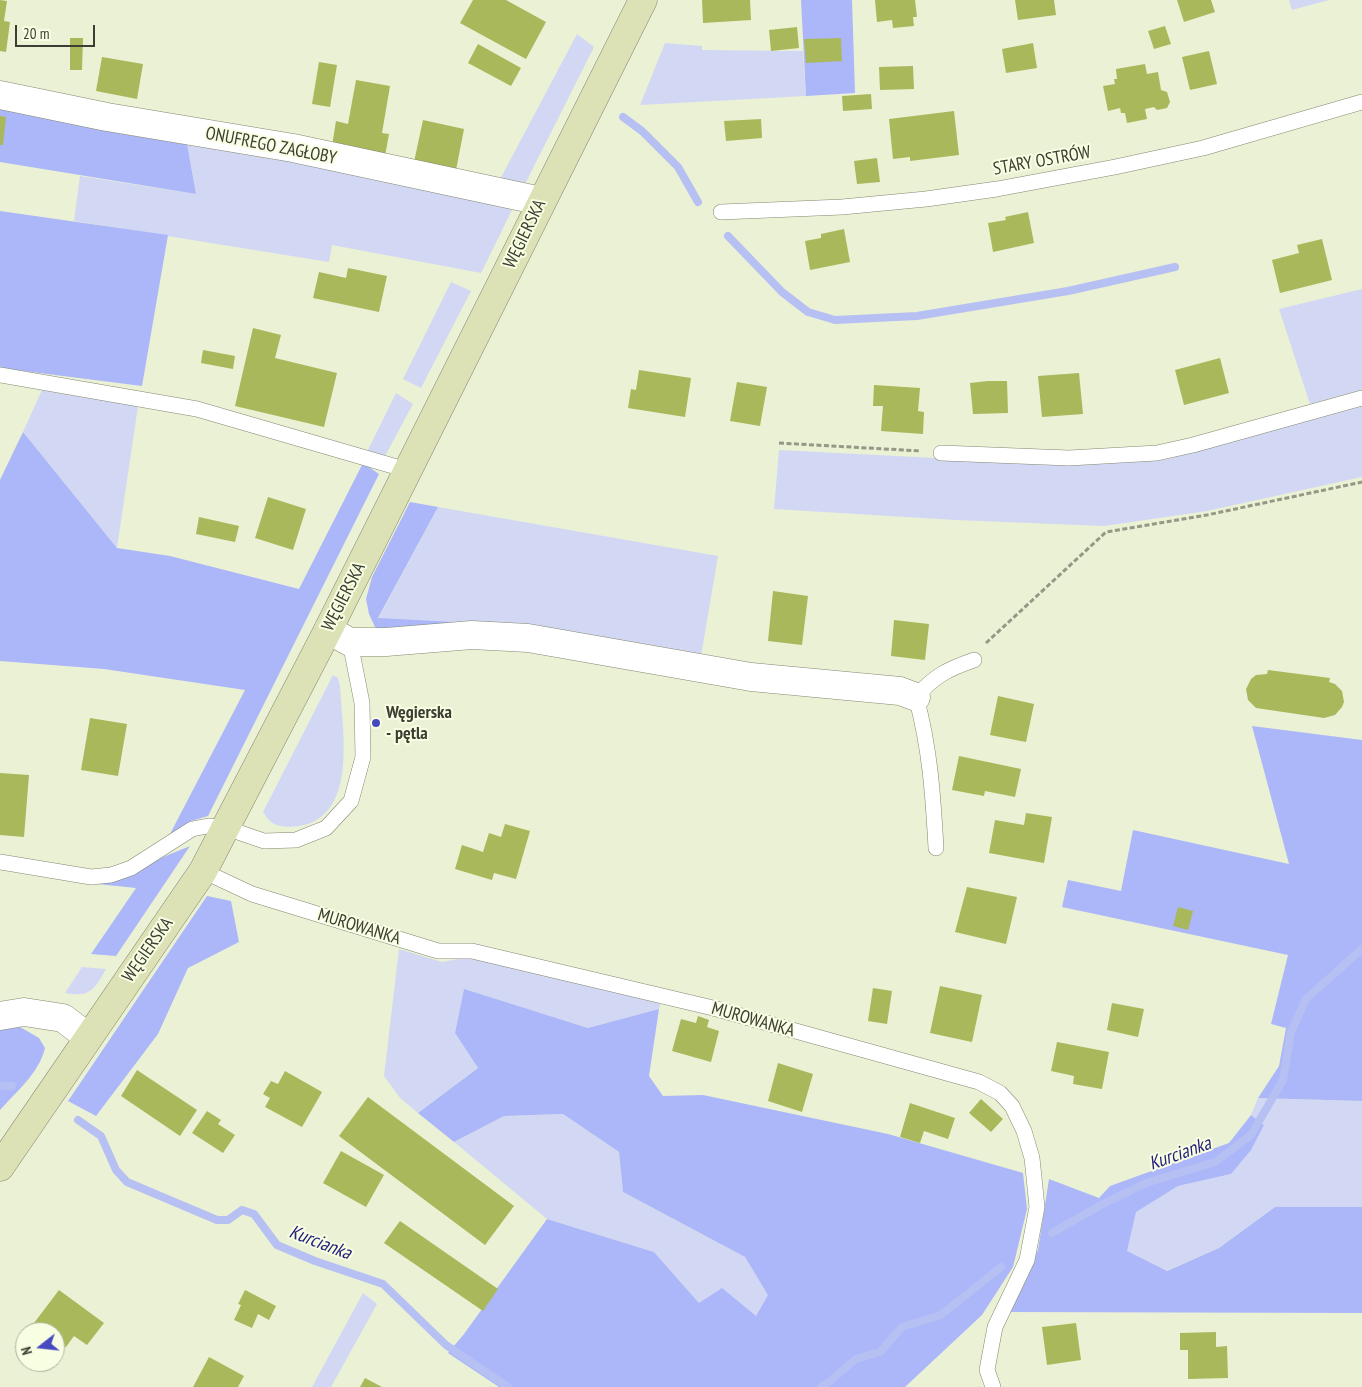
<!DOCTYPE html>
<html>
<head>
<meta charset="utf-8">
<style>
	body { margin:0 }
	#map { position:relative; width:1362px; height:1387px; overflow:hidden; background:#ebf1d5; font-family:"PT Sans Narrow",sans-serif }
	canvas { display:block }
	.north { position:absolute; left:15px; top:1322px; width:50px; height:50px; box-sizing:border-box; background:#f8fee2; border:1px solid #adb19c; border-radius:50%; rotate:254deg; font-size:14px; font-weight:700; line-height:20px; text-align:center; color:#3c3e33 }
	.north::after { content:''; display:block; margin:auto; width:18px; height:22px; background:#4749bf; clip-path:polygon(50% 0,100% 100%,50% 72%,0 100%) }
	.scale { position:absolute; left:15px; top:25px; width:80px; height:22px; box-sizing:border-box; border:2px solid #3c3e33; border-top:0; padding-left:6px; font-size:15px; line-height:18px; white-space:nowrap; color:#3c3e33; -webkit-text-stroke:4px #f8fee2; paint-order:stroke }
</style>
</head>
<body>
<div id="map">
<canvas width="1362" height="1387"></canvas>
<div class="north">N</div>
<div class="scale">20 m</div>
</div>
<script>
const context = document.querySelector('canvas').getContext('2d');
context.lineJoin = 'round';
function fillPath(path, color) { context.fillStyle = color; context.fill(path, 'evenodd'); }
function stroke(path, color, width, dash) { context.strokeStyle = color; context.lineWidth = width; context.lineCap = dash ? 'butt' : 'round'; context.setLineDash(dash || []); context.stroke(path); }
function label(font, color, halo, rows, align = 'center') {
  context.font = font + ' "PT Sans Narrow",sans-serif'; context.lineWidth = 4; context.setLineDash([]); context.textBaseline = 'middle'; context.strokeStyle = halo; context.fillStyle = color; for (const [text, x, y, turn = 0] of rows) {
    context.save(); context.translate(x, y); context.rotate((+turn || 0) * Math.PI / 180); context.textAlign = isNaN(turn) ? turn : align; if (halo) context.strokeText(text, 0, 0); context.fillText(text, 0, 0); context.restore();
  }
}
fillPath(new Path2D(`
	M1289 0H1329L1292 10Z
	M577 34 594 47 521 192 497 185Z
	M665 43 702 46V50L803 51 806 96 640 105Z
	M186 138 489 199 512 210 481 273 332 245 329 262 74 221 80 176 196 194Z
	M451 282 471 291 421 388 403 379Z
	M1362 289V390L1310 404 1279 309Z
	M42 390 138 406 117 548 23 432Z
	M396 393 413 404 385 456 366 454Z
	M1362 405V477L1207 511 1104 526 955 520 774 509 779 450 994 461 1085 464 1164 460Z
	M438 507 718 556 700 662 522 626 378 619Z
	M333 675 338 678 340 686C342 728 359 817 299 826 290 827 277 828 270 821 267 819 265 814 263 812Z
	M399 949 442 962 469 957 661 1000 659 1009 588 1028 464 990 455 1033 478 1068 418 1113 400 1098 384 1076Z
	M82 967 106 969C95 989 90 998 65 993Z
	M1258 1098 1362 1101V1207H1275L1219 1248 1166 1271 1126 1251 1135 1212 1178 1186 1231 1174 1264 1125 1251 1115Z
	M563 1114 619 1152 623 1192 745 1257 769 1295 756 1316 699 1303 654 1252 547 1219 454 1142 504 1116Z
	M363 1293 377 1304 331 1387H312Z`), '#d2d8f4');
fillPath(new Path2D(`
	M801 0H852L855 93 806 96Z
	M0 106 186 138 196 194 0 162Z
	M0 211 168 235 142 386 0 368Z
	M23 432 117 548 170 556 299 589 363 463 379 474 208 816 191 821 170 834 245 690 104 669 0 661V480Z
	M410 502 438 507 378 618 473 623 388 633 375 627 369 614 366 599 372 577Z
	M1252 726 1362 740V1101L1258 1098 1279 1066 1286 1028 1271 1024 1288 955 1062 907 1068 880 1121 891 1133 830 1289 864Z
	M190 846 116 956 91 954 136 888 97 884 132 875 156 860Z
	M207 896 231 901 239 942 188 968 158 1034 96 1116 68 1101Z
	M464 989 588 1028 659 1009 649 1076 663 1096 703 1095 888 1134 1023 1173 1027 1209 1013 1267 982 1315 905 1387H499L448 1353 464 1334 547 1219 654 1252 699 1303 722 1288 756 1316 768 1295 745 1257 623 1192 619 1152 563 1114 504 1116 454 1142 418 1113 478 1068 455 1033Z
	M20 1027 39 1038 45 1048C39 1073 17 1091 0 1110V1030Z
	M1251 1115 1264 1125 1251 1150 1231 1174 1178 1186 1136 1212 1127 1251 1167 1271 1219 1248 1275 1207H1362V1313L1007 1312 1038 1250 1049 1179 1099 1198 1110 1186 1229 1143Z`), '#abb7f9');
stroke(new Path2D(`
	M623 117 642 131 678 167 698 202
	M728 236 782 292 808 312 835 320 917 316 1068 291 1175 267
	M0 1086H12
	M78 1120 101 1136 116 1170 127 1182 217 1220H228L242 1210 254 1214 277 1245 315 1261 383 1284 446 1345 508 1387
	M1052 1233 1101 1205 1146 1183 1215 1162 1251 1135 1283 1080 1291 1032 1306 999 1362 949
	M821 1387 829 1382 856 1359 880 1352 902 1327 941 1315 1001 1267`), '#b6c0f2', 8);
fillPath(new Path2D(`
	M0 0 7 1 4 21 10 22 6 52 0 51Z
	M473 0H506L546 22 526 59 460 23Z
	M702 0H750L751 20 703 23Z
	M875 0H915L917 17H913L914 26 893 28 892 20 877 22Z
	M1015 0H1054L1056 15 1018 20Z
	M1177 0H1211L1215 12 1184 22Z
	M1165 26 1171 44 1154 49 1148 31Z
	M797 27 799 48 771 51 769 30Z
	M70 38H83L82 70H70Z
	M841 38 842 61 806 63 804 39Z
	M1033 43 1037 68 1006 73 1002 49Z
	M478 44 521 68 511 86 468 63Z
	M1209 51 1217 84 1190 90 1182 57Z
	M102 57 143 64 137 99 96 91Z
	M319 62 337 65 330 107 312 104Z
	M1145 64 1147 74 1158 72 1161 90 1167 92 1170 102 1167 108 1157 110 1154 107 1145 109 1147 119 1127 123 1125 113H1121L1120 108 1108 111 1103 86 1115 84 1114 79H1117L1116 69Z
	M913 66 914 89 880 90 879 67Z
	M356 80 390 86 382 133 389 134 385 156 332 146 336 121 348 124Z
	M871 94 872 109 843 111 842 96Z
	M954 111 959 155 910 161V157L893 159 889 119Z
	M0 116 6 117 3 145H0Z
	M761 119 762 138 726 141 724 121Z
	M423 120 464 129 456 170 414 162Z
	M877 158 880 182 857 184 854 161Z
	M1028 212 1034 243 993 252 988 223 1006 220 1005 217Z
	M844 229 850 262 810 270 805 241 821 238V234Z
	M1322 239 1332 280 1280 293 1272 260 1299 253 1297 245Z
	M348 268 387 276 379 312 313 298 319 272 346 278Z
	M253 328 281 335 275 358 337 373 324 427 235 406Z
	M203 350 235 356 233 369 201 363Z
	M1220 358 1229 393 1184 405 1175 370Z
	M639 370 691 378 685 417 628 408 631 389 636 390Z
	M1079 373 1083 414 1042 417 1038 376Z
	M988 381H1007L1008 413 973 414 970 383Z
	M737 382 767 387 760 426 730 421Z
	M874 385 920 388 918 411 924 412 923 434 881 431 883 406H873Z
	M268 497 306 509 293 550 255 538Z
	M199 517 239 526 235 542 196 534Z
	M773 591 808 596 802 645 768 641Z
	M894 620 929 624 925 660 891 656Z
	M1268 670 1330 678 1329 682 1335 684 1342 691 1344 702 1342 707 1335 715 1324 718 1256 708 1248 700 1246 689 1251 679 1256 675 1267 674Z
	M998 696 1034 704 1026 742 990 735Z
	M90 718 127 724 118 776 81 770Z
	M959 756 1021 769 1015 797 985 791 984 796 952 790Z
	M0 773 29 775 24 837 0 835Z
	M1026 813 1052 817 1044 863 989 853 995 820 1024 825Z
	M505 824 530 831 516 879 494 873 492 880 455 869 462 845 483 852 489 833 501 837Z
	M967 887 1017 897 1006 944 955 932Z
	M1178 907 1193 911 1188 930 1173 926Z
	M940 986 982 995 972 1042 930 1033Z
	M873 988 892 991 887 1024 868 1021Z
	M1112 1003 1144 1009 1138 1037 1107 1030Z
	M698 1016 709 1020 707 1027 719 1031 711 1062 672 1051 681 1019 696 1023Z
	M1057 1042 1109 1052 1102 1089 1073 1084 1074 1076 1051 1071Z
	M778 1063 813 1074 802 1112 768 1101Z
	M137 1070 197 1110 180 1136 121 1096Z
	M285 1071 322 1092 302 1127 265 1107 270 1098 263 1094 271 1081 278 1084Z
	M368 1097 514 1206 485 1245 339 1136Z
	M981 1099 1003 1119 991 1132 969 1113Z
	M910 1103 955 1118 948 1139 924 1131 920 1143 900 1137Z
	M207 1111 221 1120 218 1124 235 1135 223 1153 192 1133Z
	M341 1151 384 1175 366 1207 323 1183Z
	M400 1221 498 1289 483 1311 384 1243Z
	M59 1290 104 1323 87 1345 74 1336 66 1347 55 1339V1332H46L34 1323Z
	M245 1290 276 1306 269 1320 258 1314 252 1328 234 1320 241 1305 238 1304Z
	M1076 1323 1081 1360 1047 1365 1042 1327Z
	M1216 1332V1347L1227 1346 1228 1378 1188 1379V1350H1180V1333Z
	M209 1357 244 1376 238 1387H193Z
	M365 1378 382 1387H360Z`), '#a9b85b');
const service = new Path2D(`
	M721 212 842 207 926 199 997 189 1115 167 1203 148 1362 102
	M0 375 197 409 407 470
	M941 453 1069 458 1157 453 1193 445 1362 398
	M936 848C933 795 930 748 916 697 934 676 948 669 974 660
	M0 862 91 877 111 875 131 868 192 829 208 826 226 828 264 841 296 840 326 828 351 801 363 757 362 703 350 642
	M203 871 252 894 438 951H472L713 1008 979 1082 1000 1093 1012 1106 1024 1131 1032 1158 1037 1207 1027 1260 995 1327 987 1370 993 1387`);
const minor = new Path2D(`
	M0 95 107 117 293 148 541 201
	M328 630 350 642H386L472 635 528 638 751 677 900 691 916 697
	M0 1016 24 1012 63 1018 88 1037`);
const secondary = new Path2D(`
	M0 1167 203 871 328 630 643 0`);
stroke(service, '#83886f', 16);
stroke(minor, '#83886f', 29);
stroke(secondary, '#83886f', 29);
stroke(new Path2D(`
	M779 443 921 451
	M986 643 1106 532 1207 515 1362 482`), '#949885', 3, [5, 2.5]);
stroke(service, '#fff', 15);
stroke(minor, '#fff', 28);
stroke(secondary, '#dce1b6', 28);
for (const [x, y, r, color] of [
	[376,723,5,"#4749bf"]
]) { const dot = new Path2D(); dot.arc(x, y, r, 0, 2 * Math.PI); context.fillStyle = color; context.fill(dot); stroke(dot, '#f8fee2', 2); }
label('18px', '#3c3e33', '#f8fee2', [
	["ONUFREGO ZAGŁOBY",271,146,11],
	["STARY OSTRÓW",1042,161,-10],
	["WĘGIERSKA",525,234,-64],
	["WĘGIERSKA",344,597,-63],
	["MUROWANKA",359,927,17],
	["WĘGIERSKA",148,950,-55],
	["MUROWANKA",753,1020,16]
]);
label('bold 18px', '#3c3e33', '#f8fee2', [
	["Węgierska",386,713],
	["- pętla",386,734]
], 'left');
label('italic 19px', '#25207c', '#f8fee2', [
	["Kurcianka",1180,1154,-20],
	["Kurcianka",320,1243,21]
]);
</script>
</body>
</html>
